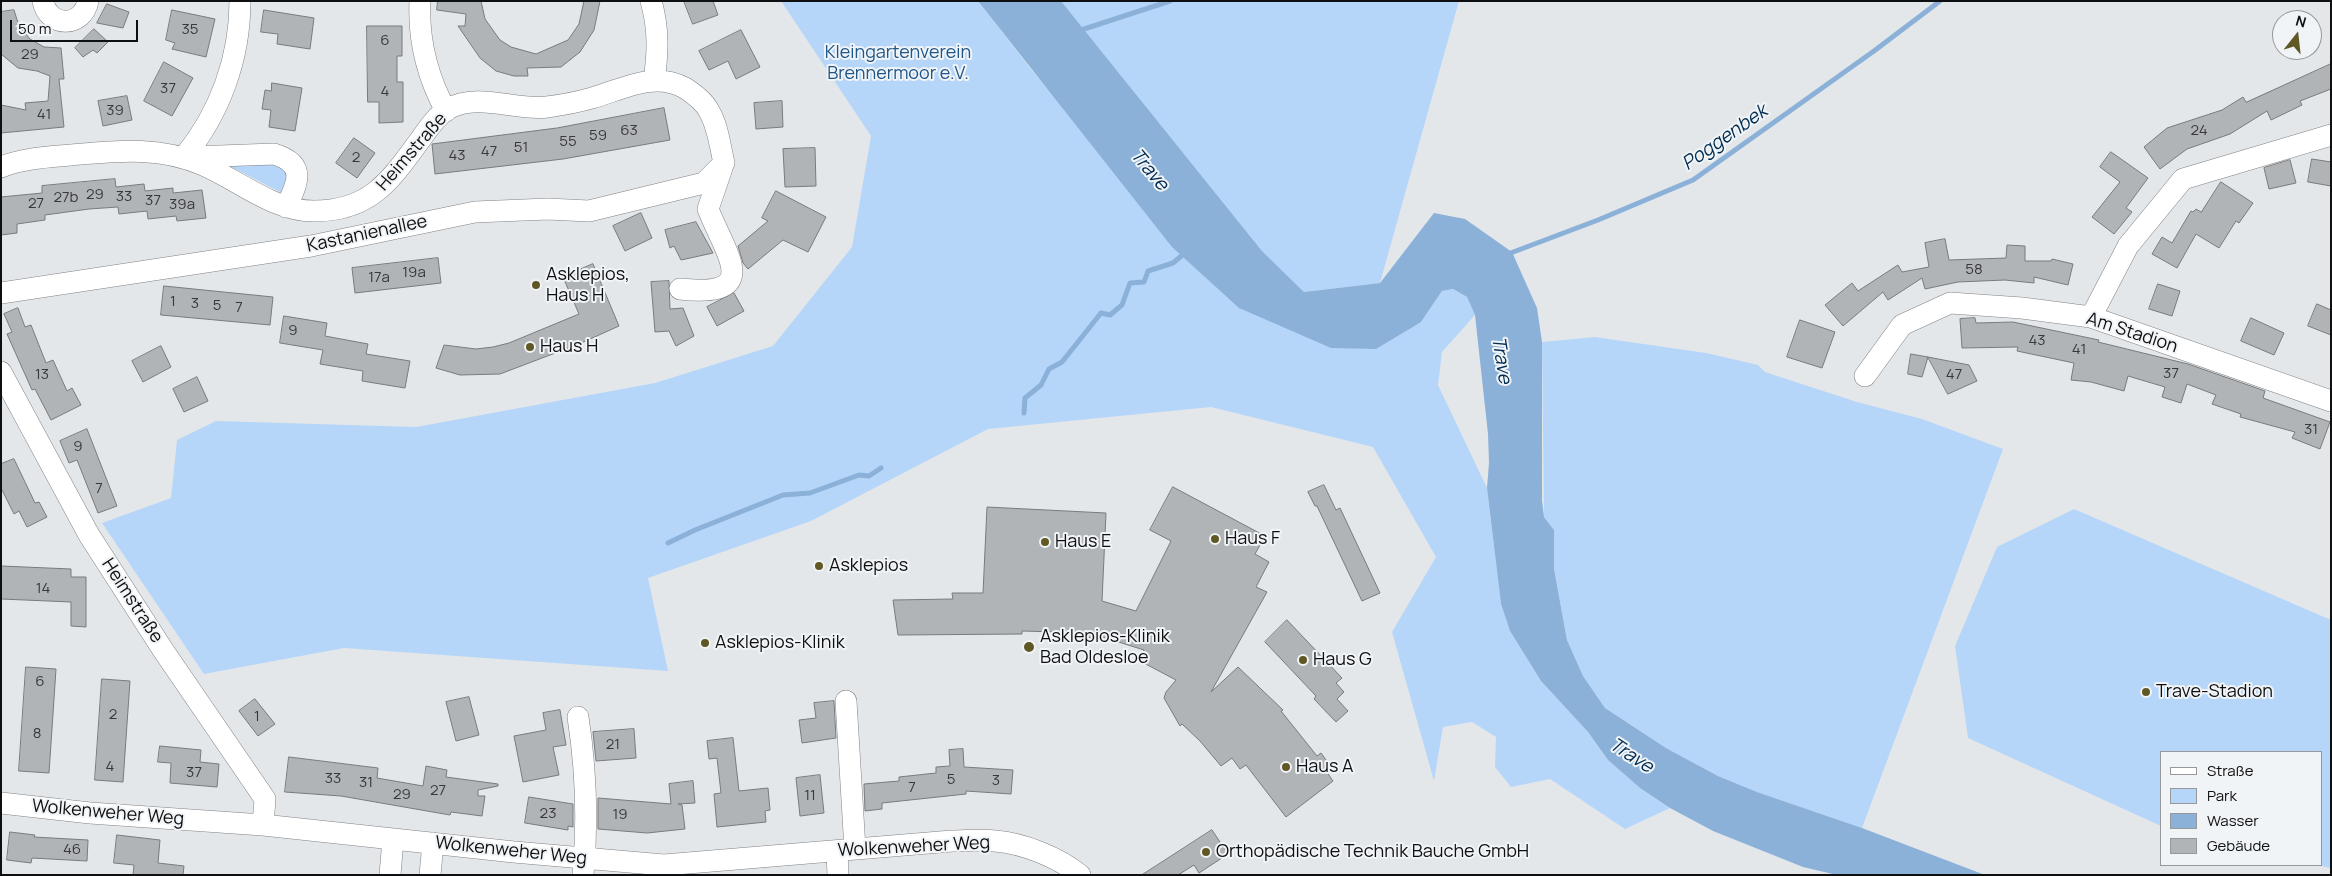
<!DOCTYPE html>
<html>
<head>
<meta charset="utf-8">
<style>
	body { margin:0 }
	#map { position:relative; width:2332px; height:876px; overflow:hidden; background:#e4e7ea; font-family:Manrope,sans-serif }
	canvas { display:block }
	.frame { position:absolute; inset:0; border:2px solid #0e0f10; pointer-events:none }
	.legend { position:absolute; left:2160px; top:751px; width:162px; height:115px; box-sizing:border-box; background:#f1f4f7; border:1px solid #96989b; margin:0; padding:6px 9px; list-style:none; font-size:15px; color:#0e0f10 }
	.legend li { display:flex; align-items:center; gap:10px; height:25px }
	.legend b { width:25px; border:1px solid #96989b }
	.north { position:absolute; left:2272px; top:10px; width:50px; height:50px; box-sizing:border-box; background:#f1f4f7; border:1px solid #96989b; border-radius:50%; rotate:16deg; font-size:14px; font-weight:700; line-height:20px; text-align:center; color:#0e0f10 }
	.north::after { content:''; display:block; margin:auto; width:18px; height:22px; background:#605824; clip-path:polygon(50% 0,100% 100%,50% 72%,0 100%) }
	.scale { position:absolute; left:10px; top:20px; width:128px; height:22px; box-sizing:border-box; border:2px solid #0e0f10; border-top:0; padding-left:6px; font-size:15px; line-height:18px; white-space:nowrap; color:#0e0f10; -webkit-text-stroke:4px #f1f4f7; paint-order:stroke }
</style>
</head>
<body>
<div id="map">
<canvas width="2332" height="876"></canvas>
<div class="frame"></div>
<ul class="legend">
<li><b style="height:6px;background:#fff"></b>Straße</li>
<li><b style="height:14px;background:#b6d6f9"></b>Park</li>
<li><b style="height:14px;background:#8bb1d9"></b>Wasser</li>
<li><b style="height:14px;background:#b1b4b7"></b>Gebäude</li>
</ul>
<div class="north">N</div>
<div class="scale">50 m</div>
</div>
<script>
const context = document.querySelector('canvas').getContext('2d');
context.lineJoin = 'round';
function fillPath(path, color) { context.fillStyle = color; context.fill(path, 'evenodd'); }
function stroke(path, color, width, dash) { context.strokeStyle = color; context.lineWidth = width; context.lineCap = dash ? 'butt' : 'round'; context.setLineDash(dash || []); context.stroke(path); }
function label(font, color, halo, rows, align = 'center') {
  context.font = font + ' Manrope,sans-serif'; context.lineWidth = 4; context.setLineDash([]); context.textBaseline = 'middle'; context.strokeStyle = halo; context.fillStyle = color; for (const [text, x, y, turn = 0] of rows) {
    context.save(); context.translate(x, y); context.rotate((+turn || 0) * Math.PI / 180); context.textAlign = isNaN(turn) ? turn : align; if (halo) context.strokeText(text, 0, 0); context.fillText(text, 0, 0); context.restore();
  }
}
fillPath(new Path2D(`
	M781 1H978L1034 73 1239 308 1421 322 1442 291 1453 289 1467 297 1475 315 1442 352 1438 385 1487 488 1501 604 1510 631 1541 681 1588 732 1608 760 1640 788 1670 808 1625 829 1550 779 1511 787 1495 767 1496 737 1472 722 1443 727 1434 781 1392 632 1436 557 1373 447 1211 407 988 429 811 521 648 578 668 671 344 648 204 674 102 523 171 498 177 440 216 421 416 427 655 383 773 346 852 247 871 136Z
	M1061 1H1459L1380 283 1304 292 1262 251Z
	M224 163 281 165 289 178 283 192H280Z
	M1595 337 1706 353 1758 365 1765 372 1857 402 1922 419 2003 449 1862 828 1757 792 1718 776 1666 748 1605 708 1583 676 1567 640 1554 569V530L1544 517 1542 342Z
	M2074 509 2331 620V868L2316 865H2321V752H2161V826L1968 738 1955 646 1997 547Z`), '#b6d6f9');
fillPath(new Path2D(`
	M978 1H1061L1262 251 1304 292 1380 283 1434 213 1465 219 1512 252 1537 308 1542 342V500L1544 517 1554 530V569L1567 640 1583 676 1605 708 1666 748 1718 776 1757 792 1862 828 1985 875H1837L1803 867 1713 831 1670 808 1640 788 1608 760 1588 732 1541 681 1510 631 1501 604 1487 488 1489 463 1488 434 1475 315 1467 297 1453 289 1442 291 1421 322 1376 349 1331 348 1239 308 1172 247Z`), '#8bb1d9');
stroke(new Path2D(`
	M1078 31 1170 1
	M1508 254 1598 220 1693 180 1874 51 1940 1
	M1024 413 1025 398 1041 385 1049 369 1062 362 1101 313 1110 315 1122 305 1130 283 1144 282 1148 271 1173 263 1186 252
	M668 543 695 530 783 495 810 493 859 475 869 476 881 468`), '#8bb1d9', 5);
const building = new Path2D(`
	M438 1H481L485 19 500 40 511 47 536 54 568 40 579 24 584 1H600L594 30 580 52 561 67 527 68 528 76H514L496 71 480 58 458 26H465L466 14 437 10Z
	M684 1H713L718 15 693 24Z
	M107 4 129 12 123 28 97 23Z
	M14 10 19 26 30 39 44 47 61 48 64 79H59L64 127 1 133V105L26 110 25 103 48 101 50 76 37 71 18 68 1 54V12Z
	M172 10 215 19 206 57 172 49 175 43 166 40Z
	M264 10 314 18 310 49 277 44 278 34 261 32Z
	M367 26H402V56H397V82H403V122L379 123V102H368Z
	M94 29 108 42 97 53 93 50 83 57 75 48Z
	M741 30 760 67 736 79 728 61 709 70 699 51Z
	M164 62 193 78 172 116 144 101Z
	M2331 64V89L2300 101 2302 105 2271 120 2267 111 2230 134 2187 149 2160 169 2144 147 2167 128 2222 110 2243 97 2246 102Z
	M272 83 302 88 295 131 269 127 271 110 262 109 265 90 271 91Z
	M127 96 132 120 103 126 98 101Z
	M782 101 783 127 756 129 754 103Z
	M664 108 670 140 563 159 435 174 432 144 557 128Z
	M354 138 375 153 357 178 336 163Z
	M815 148 816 186 785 187 783 149Z
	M2111 152 2148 178 2126 208 2132 212 2114 234 2092 217 2120 182 2100 167Z
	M2312 159 2331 162V186L2308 182Z
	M2290 160 2296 183 2269 189 2264 168Z
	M115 179 116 187 144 184 145 191 173 188V193L202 190 206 218 177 221 176 216 148 219 147 211 119 214 118 207 89 209 45 215V220L17 224V233L1 235V197L42 193V186Z
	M2221 182 2253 203 2239 223 2236 221 2219 248 2196 234 2177 268 2152 254 2162 237 2172 243 2191 211 2193 212 2196 209 2201 212Z
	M776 191 826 217 808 252 783 240 748 269 743 263 738 246 768 221 762 218Z
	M641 213 652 238 625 251 613 226Z
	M696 222 713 253 681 260 674 246 670 248 665 230Z
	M1945 239 1949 260 2006 258 2007 245 2025 246V261H2051L2052 259 2073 264 2068 285 2034 277V283L2005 280 1958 282 1925 289 1922 278 1888 300 1883 292 1843 326 1825 305 1852 283 1858 291 1898 265 1902 272 1929 267 1925 243Z
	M438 258 441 283 355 293 352 268Z
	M593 264 619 326 579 344 500 374 460 375 436 368 444 345 476 349 493 347 509 343 579 314 563 277Z
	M669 281 670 309 683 308 694 336 676 346 669 331 655 332 651 282Z
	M2158 284 2180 291 2172 316 2149 309Z
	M164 286 273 297 270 325 161 315Z
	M734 293 744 311 717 326 707 307Z
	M2317 304 2331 310V335L2308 326Z
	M18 308 25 327 31 325 46 363 53 360 67 391 72 388 81 405 51 420 35 389 32 390 7 334 12 332 4 314Z
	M284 316 327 323 325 336 368 344 366 354 410 361 405 388 362 381 363 371 320 364 323 350 280 343Z
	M1975 318 1976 323 2013 322 2099 340 2098 342 2188 364 2265 391 2263 398 2330 422 2320 449 2292 438 2295 432 2240 417 2241 414 2212 404 2216 395 2187 384 2181 403 2162 397 2165 387 2128 376 2124 391 2091 382 2071 380 2074 363 2017 351 2018 347 1962 348 1960 319Z
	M2251 318 2284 333 2274 355 2241 341Z
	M1800 320 1835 332 1822 368 1787 357Z
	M161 346 171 367 143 382 132 361Z
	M1911 354 1928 357 1922 377 1908 374Z
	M1928 357 1969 365 1977 381 1948 394Z
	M197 377 208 401 184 412 173 389Z
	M87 429 117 506 98 513 77 460 69 463 60 441Z
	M14 459 35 503 39 502 47 517 27 527 19 511 14 514 1 488V464Z
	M1324 485 1336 510 1340 508 1380 593 1362 601 1317 506H1315L1308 492Z
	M1173 487 1265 536 1255 554 1269 562 1256 587 1267 592 1211 692 1238 667 1283 710 1281 711 1317 756 1321 753 1329 764 1324 768 1333 781 1286 817 1246 765 1240 769 1232 758 1221 766 1200 741 1182 724 1180 726 1164 698 1166 692 1176 680 1140 661 1144 650 1093 634 1092 638 1057 632 1022 631V634L898 635 893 600 953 599 952 593H983L987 507 1106 513 1102 601 1136 611 1171 541 1150 530Z
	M1 566 71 569V577H86V627L71 626V602L1 599Z
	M1287 620 1342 678 1336 683 1344 692 1337 699 1348 711 1336 722 1314 699 1316 696 1265 642Z
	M26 667 56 669 49 773 19 771Z
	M102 679 130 681 123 782 95 780Z
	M469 697 479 735 456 741 446 702Z
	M255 699 275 724 258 736 239 711Z
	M834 701 836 738 802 743 799 720 816 718 814 703Z
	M560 710 566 745 553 747 559 775 523 782 514 736 546 730 543 713Z
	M634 729 636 758 596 761 593 732Z
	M733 738 739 791 768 788 770 810 765 811 766 822 717 827 714 794 721 793 717 758 709 759 707 741Z
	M160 746 201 750 200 762 219 764 217 787 170 783 171 763 158 762Z
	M963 749 964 767 1013 770 1011 794 966 791V794L882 803V809L865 811 864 784 899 781V777L936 773V767L950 766 949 750Z
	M289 757 378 768 377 778 423 786 426 766 447 770 446 777 498 784V786L478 790V796H485L482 816 451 812 450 815 341 796 285 792Z
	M820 775 824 813 800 816 796 778Z
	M693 781 695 803 678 804 682 805 685 829 647 833 598 829V798L671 804 669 784Z
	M529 797 573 804V827L568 826V830L525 823Z
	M1212 830 1228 854 1199 873 1194 865 1178 875H1142Z
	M10 832 35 835 34 837 88 840 87 861 32 858 31 863 7 860Z
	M117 835 160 840 158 863 184 866 183 875H133L134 865 114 863Z`);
fillPath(building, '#b1b4b7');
stroke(building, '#787b7e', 1);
const minor = new Path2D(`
	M43 1C48 28 83 28 88 1
	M420 1C418 41 427 76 446 111
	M651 1C659 29 658 53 654 81
	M184 157C220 113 240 58 240 1
	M192 157 274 154C307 164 298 183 286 207
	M1 167C23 158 48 157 71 155 117 151 160 146 203 165 240 181 273 211 314 211 370 211 390 181 420 140 428 129 436 116 448 109 478 92 515 111 547 107 562 105 578 102 592 98 623 89 654 71 685 88 694 94 704 101 709 111 718 126 720 146 724 163
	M680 289C763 298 726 255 708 209L722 168
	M1 293 311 246 475 212 548 209 589 211 704 183 724 163
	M2091 317 2128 246 2183 179 2331 135
	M1 372 89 535 163 650 265 799 263 825
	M1865 376 1902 325 1950 303 2022 308 2091 317 2331 401
	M846 701 855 849
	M578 717C586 769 588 822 583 875
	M1 803 90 813 263 825 514 852 664 865 952 841C966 841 981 839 995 841 1022 843 1058 857 1080 875
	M837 851 838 875
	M390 875 393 839
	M430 875 433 843`);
stroke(minor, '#808285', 22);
stroke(minor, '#fff', 21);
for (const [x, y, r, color] of [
	[536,285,5,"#605824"],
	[530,347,5,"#605824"],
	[1215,539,5,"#605824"],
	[1045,542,5,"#605824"],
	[819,566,5,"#605824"],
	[705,643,5,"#605824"],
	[1029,647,6,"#605824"],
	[1303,660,5,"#605824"],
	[2146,692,5,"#605824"],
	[1286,767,5,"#605824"],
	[1206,852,5,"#605824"]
]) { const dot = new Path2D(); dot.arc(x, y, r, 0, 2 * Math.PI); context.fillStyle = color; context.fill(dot); stroke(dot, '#f1f4f7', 2); }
label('15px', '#37383a', null, [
	["35",190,30],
	["6",385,41],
	["29",30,55],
	["37",168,89],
	["4",385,92],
	["39",115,111],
	["41",44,115],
	["63",629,131],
	["24",2199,131],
	["59",598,136],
	["55",568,142],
	["51",521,148],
	["47",489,152],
	["43",457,156],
	["2",356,158],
	["29",95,195],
	["33",124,197],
	["27b",66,198],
	["37",153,201],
	["27",36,204],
	["39a",182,205],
	["58",1974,270],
	["19a",414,273],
	["17a",379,278],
	["1",173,302],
	["3",195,304],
	["5",217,306],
	["7",239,308],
	["9",293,331],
	["43",2037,341],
	["41",2079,350],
	["37",2171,374],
	["13",42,375],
	["47",1954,375],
	["31",2311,430],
	["9",78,447],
	["7",99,489],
	["14",43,589],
	["6",40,682],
	["2",113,715],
	["1",257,717],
	["8",37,734],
	["21",613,745],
	["4",110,767],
	["37",194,773],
	["33",333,779],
	["5",951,780],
	["3",996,781],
	["31",366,783],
	["7",912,788],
	["27",438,791],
	["29",402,795],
	["11",810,796],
	["23",548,814],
	["19",620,815],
	["46",72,850]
]);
label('18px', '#1f5689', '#f1f4f7', [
	["Kleingartenverein",898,53],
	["Brennermoor e.V.",898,74]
]);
label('18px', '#0e0f10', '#f1f4f7', [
	["Heimstraße",412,152,-49],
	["Kastanienallee",367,234,-12],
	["Am Stadion",2132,333,18],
	["Heimstraße",132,601,57],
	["Wolkenweher Weg",108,813,5],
	["Wolkenweher Weg",914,847,-3],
	["Wolkenweher Weg",511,851,6]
]);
label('18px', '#0e0f10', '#f1f4f7', [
	["Asklepios,",546,275],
	["Haus H",546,296],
	["Haus H",540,347],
	["Haus F",1225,539],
	["Haus E",1055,542],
	["Asklepios",829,566],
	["Asklepios-Klinik",1040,637],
	["Bad Oldesloe",1040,658],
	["Asklepios-Klinik",715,643],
	["Haus G",1313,660],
	["Trave-Stadion",2156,692],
	["Haus A",1296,767],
	["Orthopädische Technik Bauche GmbH",1216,852]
], 'left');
label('italic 19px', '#002c51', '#f1f4f7', [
	["Poggenbek",1725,138,-35],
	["Trave",1149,170,50],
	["Trave",1501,360,81],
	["Trave",1631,756,33]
]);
</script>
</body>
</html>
